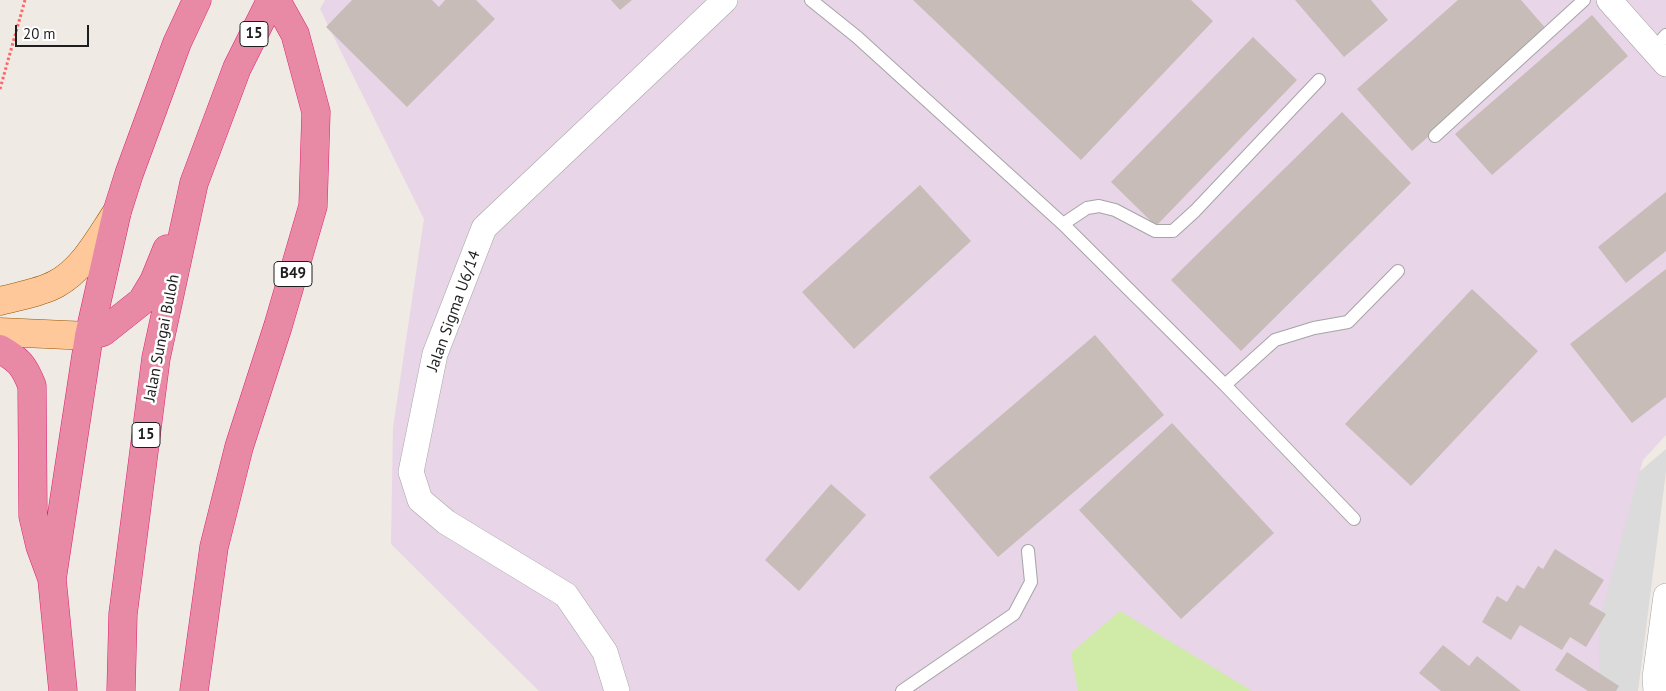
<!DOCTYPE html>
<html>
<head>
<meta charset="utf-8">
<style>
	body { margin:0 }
	#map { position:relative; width:1666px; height:691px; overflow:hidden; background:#efeae4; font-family:"PT Sans",sans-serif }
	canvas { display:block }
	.scale { position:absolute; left:15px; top:25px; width:74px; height:22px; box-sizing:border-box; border:2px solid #1e1e1e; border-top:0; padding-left:6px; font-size:15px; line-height:18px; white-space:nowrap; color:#1e1e1e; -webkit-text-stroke:4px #fff; paint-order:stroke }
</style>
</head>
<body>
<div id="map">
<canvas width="1666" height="691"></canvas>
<div class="scale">20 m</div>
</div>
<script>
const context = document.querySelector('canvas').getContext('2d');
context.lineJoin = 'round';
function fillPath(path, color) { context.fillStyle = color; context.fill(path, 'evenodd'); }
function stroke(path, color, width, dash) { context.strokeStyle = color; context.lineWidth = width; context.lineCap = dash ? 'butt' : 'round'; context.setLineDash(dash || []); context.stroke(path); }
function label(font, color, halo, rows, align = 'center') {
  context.font = font + ' "PT Sans",sans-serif'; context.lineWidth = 5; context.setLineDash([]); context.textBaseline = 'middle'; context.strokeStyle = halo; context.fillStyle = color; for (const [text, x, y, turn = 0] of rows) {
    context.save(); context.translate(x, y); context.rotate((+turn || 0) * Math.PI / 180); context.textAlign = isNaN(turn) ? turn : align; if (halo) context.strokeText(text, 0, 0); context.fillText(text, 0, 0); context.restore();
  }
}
fillPath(new Path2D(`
	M1666 449V472L1638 691H1381Z`), '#dcdbdb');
fillPath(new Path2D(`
	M325 0H1666V435L1643 460 1599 622V691H539L391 544 393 428 424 219 320 9Z`), '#e8d5e7');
fillPath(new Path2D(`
	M1120 611 1252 691H1078L1071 653Z`), '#d0eba8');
fillPath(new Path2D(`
	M352 0H432L439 7 445 0H476L495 19 407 107 326 27Z
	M611 0H632L620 10Z
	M913 0H1191L1213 21 1081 160Z
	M1295 0H1371L1388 20 1344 57Z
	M1458 0H1521L1548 31 1412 151 1357 89Z
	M1592 15 1628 56 1492 175 1455 134Z
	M1253 37 1297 80 1156 226 1111 182Z
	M1342 112 1411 183 1241 351 1171 280Z
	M920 185 971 241 854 349 802 292Z
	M1666 192V251L1626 283 1598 247Z
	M1666 269V397L1632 423 1570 344Z
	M1472 289 1538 351 1411 486 1345 424Z
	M1095 335 1164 415 998 557 929 477Z
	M1172 423 1274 533 1181 619 1079 510Z
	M831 484 866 515 799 591 765 560Z
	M1555 549 1604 580 1589 604 1606 614 1586 647 1570 637 1562 650 1520 625 1511 640 1482 622 1497 596 1507 602 1517 585 1524 589 1538 566 1543 569Z
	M1443 645 1469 666 1477 656 1521 691H1441L1419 673Z
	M1567 652 1619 686 1616 691H1588L1555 670Z`), '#c7bcb7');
const lane = new Path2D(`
	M811 0 857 37 1063 224 1225 385 1354 519
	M1653 50 1666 35
	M1435 136 1584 0
	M1063 224 1087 208 1099 206 1115 210 1155 231H1173L1195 211 1319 80
	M1225 385 1275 340 1314 328 1348 322 1398 271
	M902 691 1014 614 1031 582 1028 551`);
const street = new Path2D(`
	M1609 0 1666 64
	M617 691 605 652 566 595 446 522 420 500 411 472 435 354 484 228 725 0
	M1656 691 1655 678 1666 596`);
const primary = new Path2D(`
	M0 301C18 296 40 293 56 284 84 269 100 237 117 212
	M0 332 89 336`);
const highway = new Path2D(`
	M89 336 103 332 142 301 154 281 167 249
	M0 349C19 360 24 365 32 386L33 516 40 546 51 576
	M63 691 52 579 89 336 117 212 129 174 177 43 197 0
	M121 691 123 614 156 358 194 183 237 68 271 0
	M194 691 214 547 239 447 278 326 313 206 316 112 295 34 276 0`);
stroke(lane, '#a5a5a5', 14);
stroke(street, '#a5a5a5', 26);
stroke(primary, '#985600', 29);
stroke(highway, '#de2074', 29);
stroke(new Path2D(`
	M0 89 25 0`), '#fd6767', 3, [2.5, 2.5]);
stroke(lane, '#fff', 12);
stroke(street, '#fff', 25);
stroke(primary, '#fec89a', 28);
stroke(highway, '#e889a5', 28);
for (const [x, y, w] of [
	[254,34,28],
	[293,274,38],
	[146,435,28]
]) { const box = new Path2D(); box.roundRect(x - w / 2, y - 12.5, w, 25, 4); context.fillStyle = '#fff'; context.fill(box); stroke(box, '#1e1e1e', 1); }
label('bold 15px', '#1e1e1e', null, [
	["15",254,34],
	["B49",293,274],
	["15",146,435]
]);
label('16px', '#1e1e1e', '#fff', [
	["Jalan Sigma U6/14",454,311,-70],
	["Jalan Sungai Buloh",162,338,-79]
]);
</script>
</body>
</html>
